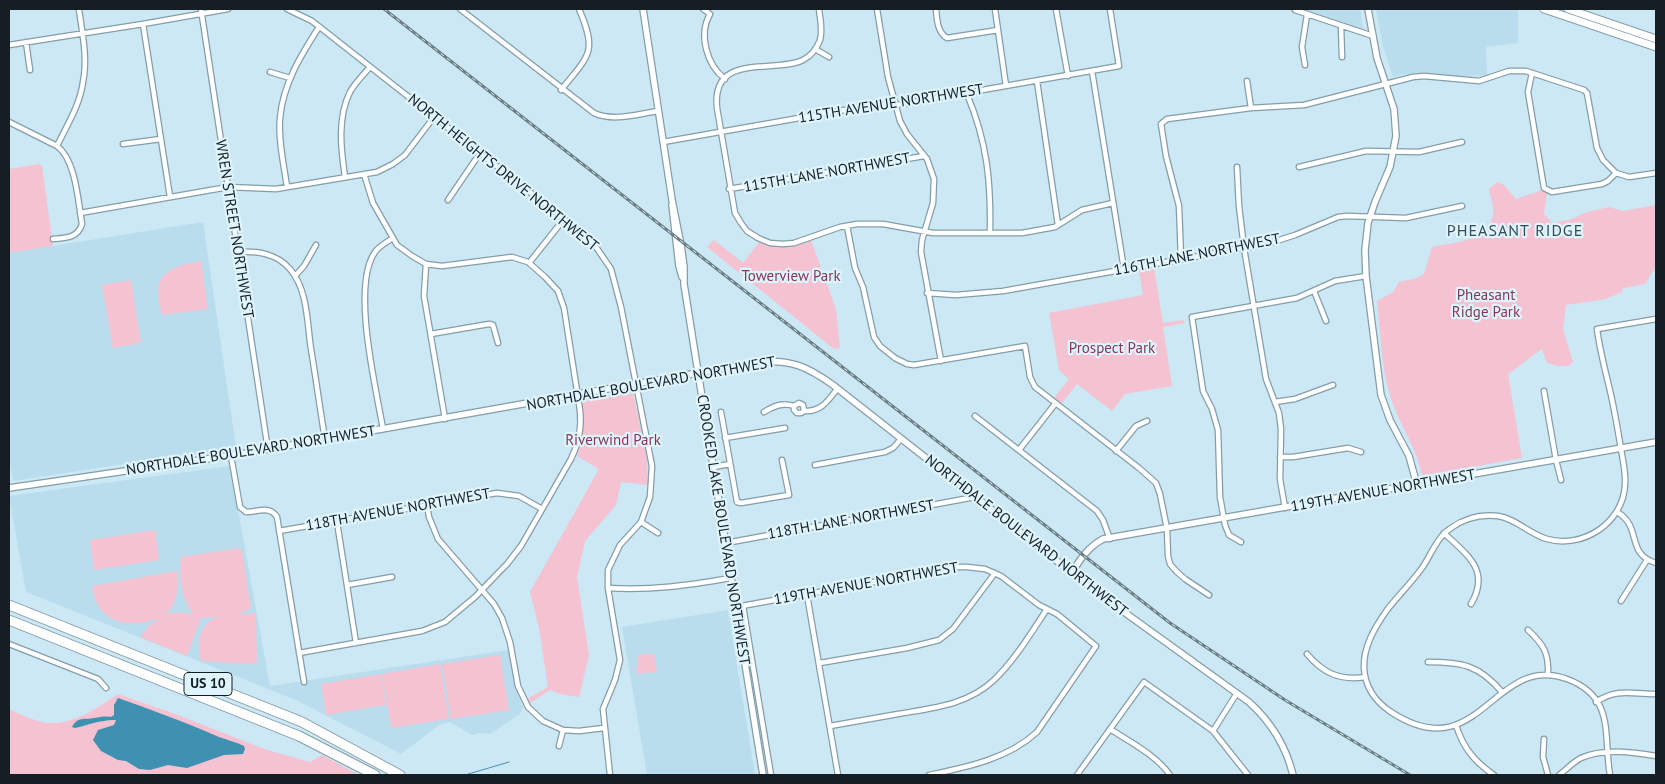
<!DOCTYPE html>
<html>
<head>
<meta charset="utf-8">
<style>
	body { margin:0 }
	#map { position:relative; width:1665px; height:784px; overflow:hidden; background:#cce8f4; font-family:"PT Sans",sans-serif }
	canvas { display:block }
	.frame { position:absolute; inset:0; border:10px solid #151f23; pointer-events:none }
</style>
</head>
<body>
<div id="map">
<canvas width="1665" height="784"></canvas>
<div class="frame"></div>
</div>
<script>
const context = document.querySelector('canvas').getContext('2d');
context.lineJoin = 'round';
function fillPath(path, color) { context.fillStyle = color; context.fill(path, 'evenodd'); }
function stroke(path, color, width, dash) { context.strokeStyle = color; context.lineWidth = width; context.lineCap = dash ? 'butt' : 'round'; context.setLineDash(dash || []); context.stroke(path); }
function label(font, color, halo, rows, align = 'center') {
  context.font = font + ' "PT Sans",sans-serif'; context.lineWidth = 4.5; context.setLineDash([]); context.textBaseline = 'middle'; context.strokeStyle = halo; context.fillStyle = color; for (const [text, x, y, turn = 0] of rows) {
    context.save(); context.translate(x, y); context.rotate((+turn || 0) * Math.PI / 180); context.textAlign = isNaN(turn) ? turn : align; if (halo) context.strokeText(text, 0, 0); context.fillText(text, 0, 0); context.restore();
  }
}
fillPath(new Path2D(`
	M1302 9H1360L1363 30Z
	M1376 9H1518V43L1486 47 1487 75 1461 76 1426 73 1405 74 1393 77 1383 47Z
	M203 222 236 447 13 481 9 455V253Z
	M230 466 270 686 508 650 516 690 523 707 520 714 490 734 479 733 472 735 450 722 439 725 401 754 298 701 26 592 9 496Z
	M728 610 755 775H647L622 627Z`), '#badded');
fillPath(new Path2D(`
	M39 164 42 166 53 246 9 253V169Z
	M1497 182 1504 185 1516 199 1542 190 1547 194 1544 214 1552 223 1569 220 1587 212 1609 207 1623 211 1656 205V266L1645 284 1623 288 1622 292 1606 299 1566 305 1563 329 1573 362 1569 366H1557L1547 363 1542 349 1508 374 1522 458 1422 476C1417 449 1402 429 1393 404 1381 372 1381 335 1377 301L1393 292 1399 282 1417 278 1424 274 1432 247C1454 242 1487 242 1493 216 1495 208 1490 196 1489 189Z
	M714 240 743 263 759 242C778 249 793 247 811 240L836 309 840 348 834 349 707 247Z
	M201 261 208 309 162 315C160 308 158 299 158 291 158 269 184 264 201 261Z
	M1154 268 1163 323 1183 320 1185 323 1163 327 1172 386 1125 394 1112 411 1077 384 1061 404 1054 398 1069 379 1059 370 1049 313 1143 295 1139 271Z
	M131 280 141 343 113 348 102 285Z
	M633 393 647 457 648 485 621 482 616 505 585 541 577 577 589 655 579 697 560 694 550 690 530 703 527 699 548 687 539 628 530 592 599 469 577 456C583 437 586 422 582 402Z
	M155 530 159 560 94 570 90 540Z
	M239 548 242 551 251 608 238 614 256 613 257 662 255 664 201 661C198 641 197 626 217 618H201L187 656 140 637 149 626 158 619C126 629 97 623 92 586L177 571C179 589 178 602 166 614 176 612 184 612 194 615 181 600 179 576 181 557Z
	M641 654H654L657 672 647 673 645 672 638 675 636 669 638 665 637 657Z
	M500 655 509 710 451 719 442 664Z
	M440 664 449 719 391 728 382 674Z
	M381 674 386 705 326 715 321 684Z
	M118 694 175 714 267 750 310 762 322 755 359 775H9V709C18 713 28 718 38 721 67 730 96 709 118 694Z`), '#f4c2d1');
fillPath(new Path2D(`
	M118 698C152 710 185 722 219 737 227 740 236 742 244 746L245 749 243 754 224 755 187 768 168 765 150 770 139 769 126 761 118 760 101 751 93 740 98 730 114 725 116 720C104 719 87 725 75 728L72 727C78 716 84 720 94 718 101 717 104 716 111 717L114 715V705Z`), '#3f91b1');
stroke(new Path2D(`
	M465 775 509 762`), '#3f91b1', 1);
const minor = new Path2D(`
	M201 9 268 450
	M287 9 312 21 564 219 594 244 611 269 621 307 652 466 650 497 641 522 620 545 608 570V588L620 660 615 680 603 709 610 775
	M460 9 594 113C614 122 637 114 658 111
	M703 9 710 14C698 35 707 65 725 79
	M819 9C820 19 823 30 820 40 817 48 811 56 803 60 776 74 711 51 717 108L735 213 741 223 747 231 758 238 770 243 783 244 794 243 840 227 857 224H883L933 233H1022L1055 227 1082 210 1113 203
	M877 9 888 77 900 121 907 134 927 159 934 179 933 203 922 240 921 252 941 361
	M936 9C937 19 937 32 947 38L998 30
	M995 9 1006 86
	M1056 9 1068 76
	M1295 10 1373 36
	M143 24 170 197
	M1341 26 1342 57
	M26 42 30 70
	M9 45 143 24 228 9
	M815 49 829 57
	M1305 65 1302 47 1307 15
	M1092 71 1124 269
	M270 72 290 78
	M1532 73 1528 92 1544 188 1552 192 1602 184 1608 181 1616 173
	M1037 81 1058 225
	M1247 81 1251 108
	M561 90C589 55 598 53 579 9
	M967 94C987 142 991 180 990 233
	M9 122 57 146C76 160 78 201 82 224 78 238 66 238 53 239
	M663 142 873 105H897L1119 66 1110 9
	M123 144 161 139
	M57 146C67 125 80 105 83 82 88 57 82 33 79 9
	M1237 167 1239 206 1244 248 1266 379 1279 413 1281 429 1280 479 1285 508
	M1299 167 1366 151 1419 152 1462 142
	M345 177C341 150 337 118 350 92 355 83 363 75 370 67
	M287 187C284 165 278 141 280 118 283 84 301 55 319 27
	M729 189 924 156
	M448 200 480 153
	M80 213 228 187 276 189 377 172 393 164 405 155 434 117
	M847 226 855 268 863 287 874 337 880 346 895 358 907 364 914 365 1025 346 1030 377 1035 387 1139 468 1156 483 1160 494 1167 529 1168 556 1170 564 1176 571 1185 579 1209 595
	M238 252C257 251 276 253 290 269 308 290 307 323 311 349 316 379 320 409 325 439
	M1181 259 1179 206 1166 156 1161 124 1167 119 1251 108 1304 105 1413 77 1424 76 1479 81 1509 71H1526L1584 90 1587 93 1597 148 1603 160 1616 173 1629 177 1656 173
	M529 263 564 219
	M426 264 424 296 445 419
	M295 276 304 266 316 245
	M1314 291 1326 321
	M927 293 956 295 1003 291 1267 244 1295 235 1338 217 1347 216 1406 218 1462 206
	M431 334 489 324 493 325 498 343
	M1544 391 1556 460 1561 480
	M1275 402 1295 399 1333 385
	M804 411C821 412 828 401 837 389
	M721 412 737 502 741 503 789 495 782 460
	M764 412C774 406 783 402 794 406L799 403 803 405 804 411 801 413H797L794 410V406
	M975 416 1097 511 1103 520 1110 539
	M383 429C376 388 351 286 375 252 379 246 387 242 393 238
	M725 438 785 428
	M1019 450 1055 404
	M1116 451 1136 426 1147 421
	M231 456 240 507 246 512C257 512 270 505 277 517L304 682
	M1280 457H1293L1348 448 1361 452
	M815 465 885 452 893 448 901 439
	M713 467 730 464
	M427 505 429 517 438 539 494 604 502 618 510 642 518 686 528 707 543 721 563 730 579 731 604 728
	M1617 512C1643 527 1625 554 1656 563
	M337 522 356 643
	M641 522 658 533
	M279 531 497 493 519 496 542 509
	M1444 533C1467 555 1491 570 1471 604
	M1241 542 1229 535 1225 525 1220 497 1218 430 1212 409 1203 391 1192 317 1297 298 1335 281 1366 276
	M726 543 975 497
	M347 585 392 577
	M608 588C650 591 690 585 731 578
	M807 595 838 775
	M1621 601 1647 560
	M743 606 771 775
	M736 607 957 567H967L985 569 1001 576 1039 605 1057 614 1096 646 1037 732C1008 759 967 767 929 775
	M1528 630C1544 645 1549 653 1548 675
	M9 644 98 679 106 688
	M299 653 422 631 445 622 475 597 507 564 521 546 571 459C579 443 582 428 580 410L564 308 558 291 545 277 528 262 512 257 442 266 426 264 412 256 397 245 373 203 364 174
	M1307 654C1323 673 1340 681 1365 677
	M1428 662C1462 662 1479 665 1502 692
	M820 663 907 648 939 640 953 629 995 573
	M1596 702C1618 688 1630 694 1654 694
	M1456 725C1463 748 1475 762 1494 775
	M830 726C852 722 875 718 898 714 932 708 968 705 994 680 1015 660 1031 633 1047 609
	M1110 729C1130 742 1156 755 1170 775
	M1213 731 1237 693
	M1544 739 1543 757 1548 775
	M559 746 563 730
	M1077 775 1144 682 1213 731 1248 775
	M1559 775C1566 770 1573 762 1581 758 1603 748 1633 752 1656 756
	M1610 775C1603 736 1616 697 1567 679 1493 652 1480 770 1391 712 1376 702 1365 687 1364 668 1363 647 1375 627 1387 610 1398 596 1411 583 1422 568 1431 555 1437 537 1451 528 1465 518 1481 514 1498 516 1517 519 1529 534 1547 539 1583 549 1623 523 1625 485 1626 473 1623 461 1621 449 1618 431 1615 413 1611 395 1606 373 1600 352 1597 329L1656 319`);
const tertiary = new Path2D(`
	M643 9 672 200 681 245 684 267V284L697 366 763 775
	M1368 9 1377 58 1394 109 1396 136 1390 167 1375 202 1368 223 1365 250 1366 276 1381 395 1390 420 1409 456 1417 485
	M672 205 679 266 682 277
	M9 488 241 454 759 362C791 359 808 367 833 385L1099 594 1249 702C1271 722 1286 746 1293 775
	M1073 573C1078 560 1090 546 1103 539L1656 442`);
const secondary = new Path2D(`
	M1544 9 1656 47
	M1568 9 1656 39`);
const motorway = new Path2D(`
	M9 605 302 722 400 775
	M9 620 299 736 375 775`);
stroke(minor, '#849ea9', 7);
stroke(tertiary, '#849ea9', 8);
stroke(secondary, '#849ea9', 9);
stroke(motorway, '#849ea9', 11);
stroke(minor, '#fff', 4.5);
stroke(tertiary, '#fff', 5.5);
stroke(secondary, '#fff', 7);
stroke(motorway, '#fff', 9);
const rail = new Path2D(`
	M384 9 1170 623 1285 700 1410 775`);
stroke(rail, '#6a7c84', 3);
stroke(rail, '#def4fe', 1, [4]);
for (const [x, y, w] of [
	[208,684,48]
]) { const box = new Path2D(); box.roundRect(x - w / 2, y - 11.5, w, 23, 4); context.fillStyle = '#def4fe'; context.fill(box); stroke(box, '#151f23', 1); }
label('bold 14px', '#151f23', null, [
	["US 10",208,684]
]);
label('15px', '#151f23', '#def4fe', [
	["115TH AVENUE NORTHWEST",891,104,-9],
	["NORTH HEIGHTS DRIVE NORTHWEST",503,173,39],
	["115TH LANE NORTHWEST",827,173,-10],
	["WREN STREET NORTHWEST",234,229,81],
	["116TH LANE NORTHWEST",1197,255,-11],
	["NORTHDALE BOULEVARD NORTHWEST",651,384,-10],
	["NORTHDALE BOULEVARD NORTHWEST",251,451,-9],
	["119TH AVENUE NORTHWEST",1383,491,-10],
	["118TH AVENUE NORTHWEST",398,510,-10],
	["118TH LANE NORTHWEST",851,520,-10],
	["CROOKED LAKE BOULEVARD NORTHWEST",723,530,81],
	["NORTHDALE BOULEVARD NORTHWEST",1026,536,38],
	["119TH AVENUE NORTHWEST",866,584,-10]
]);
label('15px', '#8a3455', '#def4fe', [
	["Towerview Park",791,277],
	["Pheasant",1486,296],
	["Ridge Park",1486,313],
	["Prospect Park",1112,349],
	["Riverwind Park",613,441]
]);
context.letterSpacing = '1px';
label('16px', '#354c57', '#def4fe', [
	["PHEASANT RIDGE",1515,231]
]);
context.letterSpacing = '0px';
</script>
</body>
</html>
